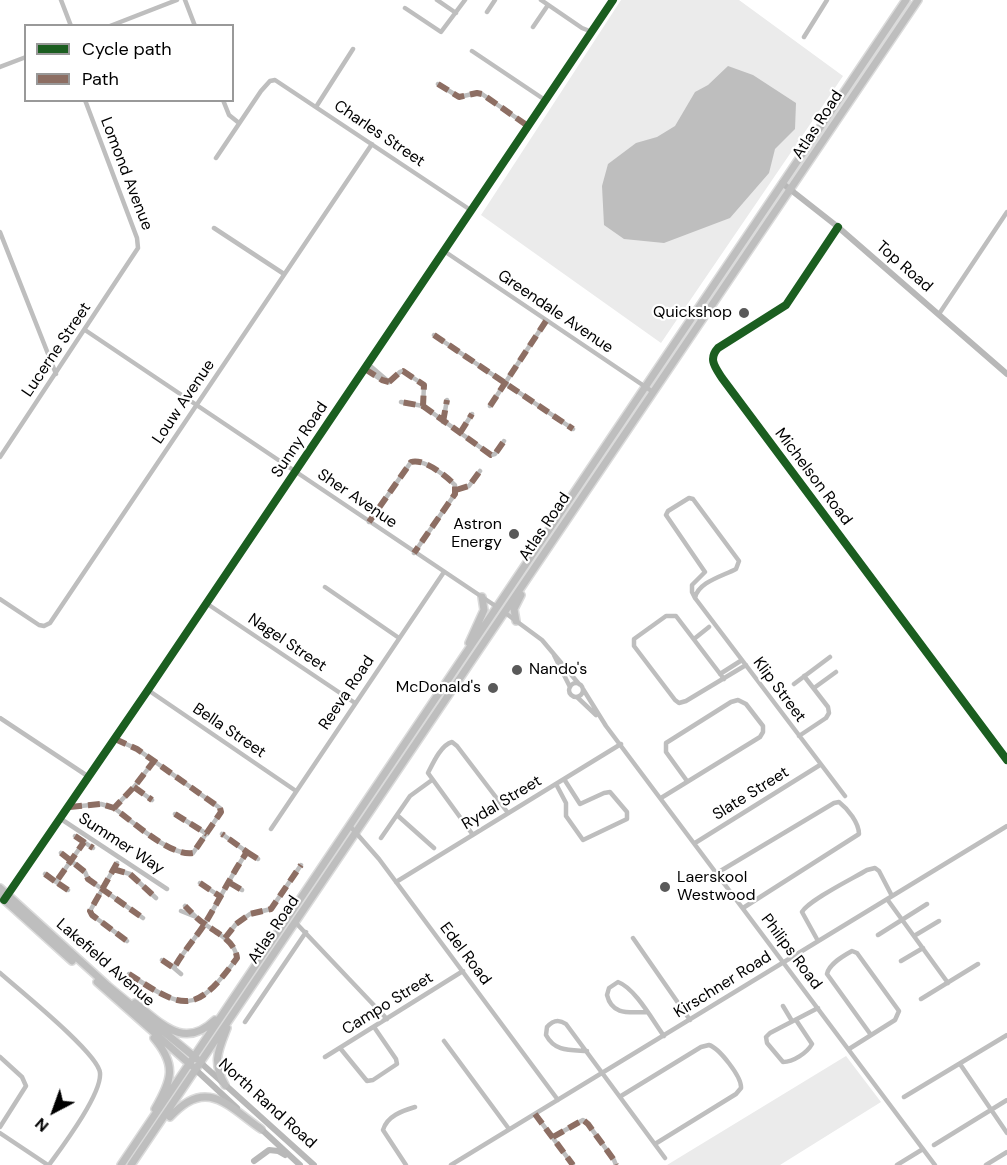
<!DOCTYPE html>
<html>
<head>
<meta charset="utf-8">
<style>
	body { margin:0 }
	#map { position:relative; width:1007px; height:1165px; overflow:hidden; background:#fff; font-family:"DM Sans",sans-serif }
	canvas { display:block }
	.legend { position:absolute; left:24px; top:24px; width:210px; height:78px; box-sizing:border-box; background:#fff; border:2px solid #999; margin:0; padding:8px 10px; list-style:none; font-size:18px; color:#000 }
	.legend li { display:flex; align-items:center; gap:12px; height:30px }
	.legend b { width:30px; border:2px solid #999 }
	.north { position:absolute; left:24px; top:1081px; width:60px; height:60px; -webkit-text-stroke:4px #fff; paint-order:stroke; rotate:221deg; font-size:16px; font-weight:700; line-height:24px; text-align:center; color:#000 }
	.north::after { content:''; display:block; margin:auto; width:21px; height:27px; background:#000; clip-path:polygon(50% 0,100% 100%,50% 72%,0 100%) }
</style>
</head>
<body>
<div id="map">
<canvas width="1007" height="1165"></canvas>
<ul class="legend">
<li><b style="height:8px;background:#1b5e20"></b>Cycle path</li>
<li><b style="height:8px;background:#8d6e63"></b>Path</li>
</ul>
<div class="north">N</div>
</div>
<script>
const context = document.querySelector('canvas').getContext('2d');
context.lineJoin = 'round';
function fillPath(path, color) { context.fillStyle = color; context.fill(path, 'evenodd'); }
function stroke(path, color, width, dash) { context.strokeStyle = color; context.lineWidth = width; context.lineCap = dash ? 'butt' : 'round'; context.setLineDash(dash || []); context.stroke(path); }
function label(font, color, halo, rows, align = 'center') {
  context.font = font + ' "DM Sans",sans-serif'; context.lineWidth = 4.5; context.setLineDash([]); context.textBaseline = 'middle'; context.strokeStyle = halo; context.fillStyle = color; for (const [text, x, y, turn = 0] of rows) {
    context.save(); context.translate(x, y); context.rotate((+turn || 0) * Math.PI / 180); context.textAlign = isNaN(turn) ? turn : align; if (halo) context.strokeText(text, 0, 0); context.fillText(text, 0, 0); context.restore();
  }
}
fillPath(new Path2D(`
	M621 0H739L843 76 661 343 481 215Z
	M846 1056 881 1102 780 1165H667Z`), '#ebebeb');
fillPath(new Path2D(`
	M728 66 753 75 796 103 795 129 775 149 769 173 730 218 664 243 624 239 604 225 602 186 608 164 636 143 657 137 675 126 695 92 708 85Z`), '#bebebe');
const primary = new Path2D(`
	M516 621 514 609 521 595
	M469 643 484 610 482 597
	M0 888 108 986 197 1059
	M0 896 72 961
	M97 982 192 1066
	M135 1003C162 1024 184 1050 215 1020
	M154 1038C177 1065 172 1080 155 1109
	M225 1085C212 1062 218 1051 227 1028
	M170 1117C206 1077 227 1105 261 1129
	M121 1165 906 0
	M131 1165 918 0`);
stroke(primary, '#dbdbdb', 10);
stroke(new Path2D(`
	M61 0 71 26
	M185 0 195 26
	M437 0 456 13
	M541 0 582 28 592 32
	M405 8 441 32 465 0
	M487 12 495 0
	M110 26 177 0
	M533 27 548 5
	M804 37 827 0
	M472 51 545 100
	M0 67 26 57
	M438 84 459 97 477 93 482 94 528 126
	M223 100 229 115 239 123
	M316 107 353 49
	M216 158 261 91 270 81 275 80 472 211
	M838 227 786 305 718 348C708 359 715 367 722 378L1007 760
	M214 228 284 274
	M0 232 56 374
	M444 251 653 392
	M939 314 1007 212
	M85 330 497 607
	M434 335 573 429
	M368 364 389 382
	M365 369 382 380 389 382
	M389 382 400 372 403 371 424 385 423 406 401 402
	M423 406 491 455 495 454 504 441
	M490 406 546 321
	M443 422 447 400
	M460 433 472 414
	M0 457 138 248 137 238 85 100
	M456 490 469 486 480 471
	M369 522 411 462C424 458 446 476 455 485V494L414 553
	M325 587 399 638
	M695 598C698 582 723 576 736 569L739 561 693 499 689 498 668 511 666 515 705 572 692 585V592L695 598 845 796
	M0 599 39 625 44 626 50 623 372 144
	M206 603 355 703
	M504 612 542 640 579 684
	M694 639 709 627
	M554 655 570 687
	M720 674 742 660
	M724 679 676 616H666L634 639V646L675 700 679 703 686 701 746 665
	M569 690a7 7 0 1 1 14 0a7 7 0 1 1-14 0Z
	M794 684 830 657
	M814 688 836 672
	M583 689 606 726 935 1165
	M148 690 296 791
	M577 697 596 715
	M0 718 89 777
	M799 736 826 718 829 713 828 707 804 676
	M115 739 137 749 220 808 221 812 193 853C171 857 132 821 114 808L134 787 154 761
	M556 784 566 803V816L583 840 627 819V812L610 792 604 793 580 804 564 779
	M134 787 152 800
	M661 798 760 737 763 732V726L746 704 738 700 731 702 666 743V752L687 781
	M70 807 101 804 114 808
	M175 814 207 834
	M397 815 434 848
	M61 819 167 889
	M350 826 379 859 558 1100
	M271 829 444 572
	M473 835 428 773C433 763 441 745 452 742L457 746 508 813
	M75 836 93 848
	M381 838 410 796 432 780
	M695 843 820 765
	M247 852 258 859
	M61 853 85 872 88 879 143 918
	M117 863 90 911 92 915 127 941
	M113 869 130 874 156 898
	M717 873 834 803 839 802C848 809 859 823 859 834L743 908
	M45 874 56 882
	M396 882 621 744
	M200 883 221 897
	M230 883 242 890
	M68 890 56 882 84 842
	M8 895 148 690 613 0
	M887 899 948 983
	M181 911 196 917
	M296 923 387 1019
	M878 935 927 904
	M914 936 939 921
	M225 938 236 924 250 914 271 909 301 865
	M633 938 690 1020
	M818 941 802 912C809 900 852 879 867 870L875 868 879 871 892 896
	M162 960 174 968C183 952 194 940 204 925 219 901 231 875 247 852L222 834
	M901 961 923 948
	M174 968 181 974
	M0 973C18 989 99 1054 100 1073 102 1094 62 1147 49 1165
	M129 974C185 1011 196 1014 237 958 235 938 209 930 196 917 192 913 189 910 185 906
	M921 999 978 964
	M783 1006 792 1021
	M647 1012C630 1012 612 1016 607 995L609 988 618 982C635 988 653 1021 664 1036
	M796 1020 812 1044C807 1053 793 1062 783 1062L767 1043 766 1037 770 1033 818 1008
	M245 1022 306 932
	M444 1041 509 1129
	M340 1048 367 1081 373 1080 397 1064 396 1059 374 1027
	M849 1049 895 1020 899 1011 857 953 852 951C843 956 829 964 827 974L871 1035
	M587 1051C570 1050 555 1052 546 1035L547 1027C553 1020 559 1019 566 1024L665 1158
	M0 1057 22 1077 26 1086 0 1127
	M325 1057 463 971
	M960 1064 1007 1133
	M621 1096 701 1047 709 1045C719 1048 742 1077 741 1088L736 1094 655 1144
	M904 1097 1007 1035
	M535 1114 573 1165
	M0 1133 48 1165
	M553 1137 583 1120 588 1124 614 1160 616 1165
	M934 1145 1007 1100
	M406 1165 383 1130C387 1116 402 1111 415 1107
	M451 1165 1007 826
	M897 1165 923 1149
	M986 1165 1007 1152`), '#bebebe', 4.5);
stroke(new Path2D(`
	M782 183 838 227 1007 374
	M201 1063 314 1165
	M196 1070 237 1108
	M259 1127 300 1165
	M254 1161 269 1150 278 1151 285 1155`), '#b8b8b8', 6);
stroke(primary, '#bebebe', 7);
stroke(new Path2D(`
	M438 84 459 97 477 93 482 94 528 126
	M434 335 573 429
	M365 369 382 380 389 382
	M389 382 400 372 403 371 424 385 423 406 401 402
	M423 406 491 455 495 454 504 441
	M490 406 546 321
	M443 422 447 400
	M460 433 472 414
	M456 490 469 486 480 471
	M369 522 411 462C424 458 446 476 455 485V494L414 553
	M115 739 137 749 220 808 221 812 193 853C171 857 132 821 114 808L134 787 154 761
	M134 787 152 800
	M70 807 101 804 114 808
	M175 814 207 834
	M75 836 93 848
	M247 852 258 859
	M61 853 85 872 88 879 143 918
	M117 863 90 911 92 915 127 941
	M113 869 130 874 156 898
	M45 874 56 882
	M200 883 221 897
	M230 883 242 890
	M68 890 56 882 84 842
	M225 938 236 924 250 914 271 909 301 865
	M162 960 174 968C183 952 194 940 204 925 219 901 231 875 247 852L222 834
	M129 974C185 1011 196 1014 237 958 235 938 209 930 196 917 192 913 189 910 185 906
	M535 1114 573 1165
	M553 1137 583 1120 588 1124 614 1160 616 1165`), '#8d6e63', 6, [12, 6]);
stroke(new Path2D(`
	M838 227 786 305 718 348C708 359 715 367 722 378L1007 760
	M4 900 148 690 613 0`), '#1b5e20', 8);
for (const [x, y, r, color] of [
	[744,313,6,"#595959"],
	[514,534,6,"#595959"],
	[517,670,6,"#595959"],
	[493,688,6,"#595959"],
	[665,887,6,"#595959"]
]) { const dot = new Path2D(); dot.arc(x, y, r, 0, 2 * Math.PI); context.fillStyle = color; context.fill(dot); stroke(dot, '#fff', 2); }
label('16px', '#000', '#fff', [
	["Atlas Road",818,125,-57],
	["Charles Street",379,134,34],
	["Lomond Avenue",126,174,69],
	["Top Road",904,267,41],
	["Greendale Avenue",555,312,34],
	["Lucerne Street",57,350,-56],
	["Louw Avenue",184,402,-56],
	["Sunny Road",300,440,-56],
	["Michelson Road",813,477,53],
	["Sher Avenue",357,499,34],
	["Atlas Road",545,527,-56],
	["Nagel Street",287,643,34],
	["Klip Street",779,690,53],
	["Reeva Road",347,693,-56],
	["Bella Street",229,731,34],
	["Slate Street",751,794,-32],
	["Rydal Street",502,803,-31],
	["Summer Way",121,844,33],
	["Atlas Road",274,930,-56],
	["Philips Road",791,952,53],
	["Edel Road",465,954,53],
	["Lakefield Avenue",105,963,41],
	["Kirschner Road",723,985,-32],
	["Campo Street",388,1004,-32],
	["North Rand Road",267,1104,42]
]);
label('16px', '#000', '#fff', [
	["Quickshop",732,313],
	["Astron",502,525],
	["Energy",502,543],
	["Nando's",529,670,"left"],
	["McDonald's",481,688],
	["Laerskool",677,878,"left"],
	["Westwood",677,896,"left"]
], 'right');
</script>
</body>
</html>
